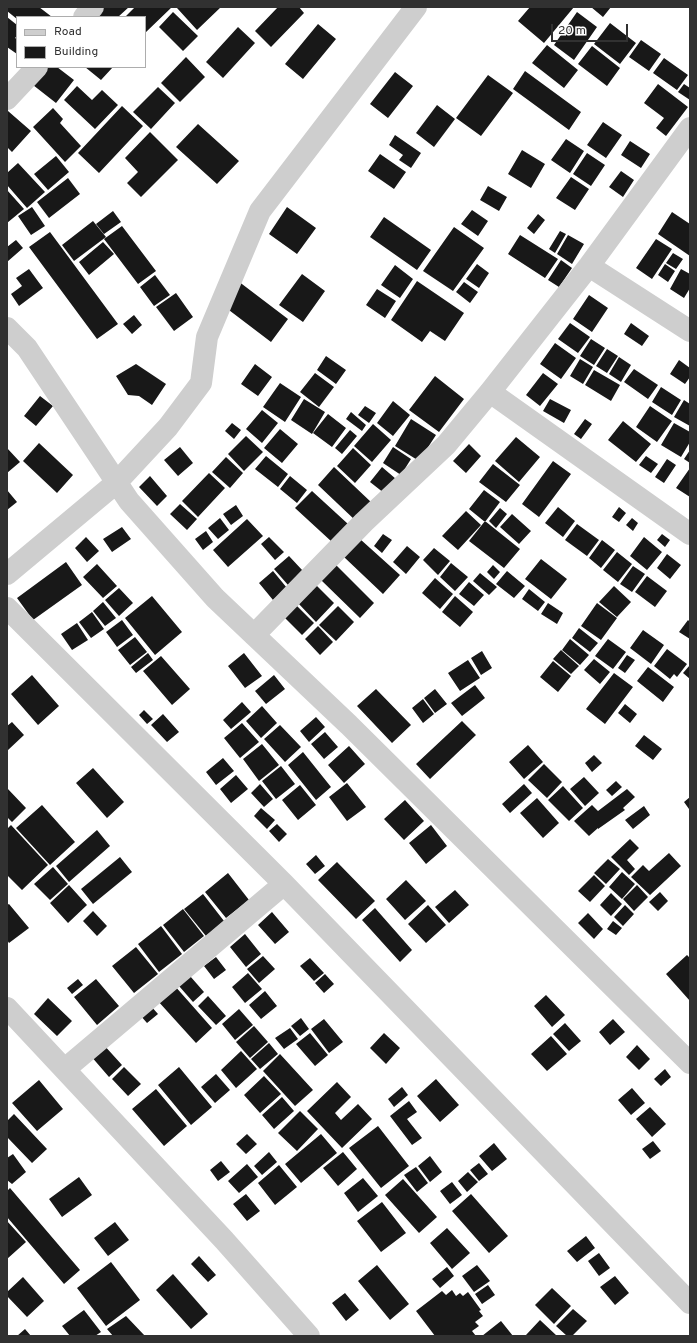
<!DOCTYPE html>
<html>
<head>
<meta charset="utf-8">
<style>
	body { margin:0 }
	#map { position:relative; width:697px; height:1343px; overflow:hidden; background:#fff; font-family:Overpass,sans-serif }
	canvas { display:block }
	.frame { position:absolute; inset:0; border:8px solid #313131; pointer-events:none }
	.legend { position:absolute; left:16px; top:16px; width:130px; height:52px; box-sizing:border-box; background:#fff; border:1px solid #adadad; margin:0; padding:5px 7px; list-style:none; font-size:12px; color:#313131 }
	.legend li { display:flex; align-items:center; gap:8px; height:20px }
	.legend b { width:20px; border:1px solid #adadad }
	.scale { position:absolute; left:551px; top:24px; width:77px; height:18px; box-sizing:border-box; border:2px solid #313131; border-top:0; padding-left:5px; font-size:12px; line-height:14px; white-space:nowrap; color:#313131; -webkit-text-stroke:3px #fff; paint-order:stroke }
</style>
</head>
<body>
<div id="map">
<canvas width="697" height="1343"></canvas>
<div class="frame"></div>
<ul class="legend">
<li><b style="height:5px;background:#cecece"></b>Road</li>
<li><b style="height:11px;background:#181818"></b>Building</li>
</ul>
<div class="scale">20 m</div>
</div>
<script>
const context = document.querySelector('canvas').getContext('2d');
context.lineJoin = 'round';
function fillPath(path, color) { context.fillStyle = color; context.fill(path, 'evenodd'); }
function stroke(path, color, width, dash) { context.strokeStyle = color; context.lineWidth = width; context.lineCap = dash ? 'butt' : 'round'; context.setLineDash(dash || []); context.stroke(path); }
fillPath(new Path2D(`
	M7 7H39L52 17H17V19L7 11Z
	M103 7H129L118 17H93Z
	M135 7H172L145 33V17H125Z
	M178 7H221L197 30 177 8Z
	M278 7H299L304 13 271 47 255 31Z
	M530 7H574L544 43 518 21Z
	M591 7H611L603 17Z
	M173 12 198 36 183 51 159 27Z
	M577 12 597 27 574 60 554 45Z
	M7 17 17 25V36L15 38 17 39V54L7 47Z
	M610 23 636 43 620 64 594 44Z
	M318 24 336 39 303 79 285 64Z
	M238 27 255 43 223 78 206 62Z
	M641 40 661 54 649 71 629 57Z
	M547 45 578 70 564 88 532 63Z
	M592 46 620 68 607 86 578 64Z
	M186 57 205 77 180 102 161 83Z
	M664 58 688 75 677 90 653 73Z
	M47 67H57L74 80 56 103 33 85Z
	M85 67H113L101 80Z
	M525 71 581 112 569 130 513 89Z
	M395 72 413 86 388 118 370 104Z
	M488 75 513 93 481 136 456 118Z
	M658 84 688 107 666 136 656 128 664 118 644 103Z
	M684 84 690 88V100L678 92Z
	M77 86 92 100 102 90 118 105 95 129 64 100Z
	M158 87 175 103 151 129 133 112Z
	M437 105 455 119 434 147 416 133Z
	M122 106 143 126 99 173 78 153Z
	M53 108 63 119 60 123 81 146 65 162 33 127Z
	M8 111 31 131 12 152 7 147Z
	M603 122 622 135 606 158 587 145Z
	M198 124 239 161 217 184 176 147Z
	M150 132 178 160 141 197 127 183 138 172 125 158Z
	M395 135 421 153 411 168 399 160 403 155 389 145Z
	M566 139 584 151 570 173 551 160Z
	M630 141 650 154 641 168 621 155Z
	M522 150 545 164 531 188 508 174Z
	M587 153 605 165 591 186 573 174Z
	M380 154 406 172 394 189 368 171Z
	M56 156 69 172 48 190 34 174Z
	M18 163 45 192 27 208 7 185V173Z
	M621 171 634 180 623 197 609 187Z
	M571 177 589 189 575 210 556 198Z
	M68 178 80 194 49 218 37 202Z
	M488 186 507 197 499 211 480 200Z
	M7 190 24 209 7 223Z
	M32 207 45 226 31 235 18 216Z
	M287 207 316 228 297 254 269 234Z
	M472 210 488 221 478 236 461 224Z
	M113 211 121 222 104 234 96 224Z
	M672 212 690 224V256L658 234Z
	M538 214 545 220 534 234 527 228Z
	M384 217 431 250 417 270 370 237Z
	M93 221 106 237 74 261 62 245Z
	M122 226 156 271 138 284 104 239Z
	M454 227 484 248 453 291 423 271Z
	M560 231 566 234 555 253 549 249Z
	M50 232 118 324 97 339 29 247Z
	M520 235 558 259 545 278 508 254Z
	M568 235 584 244 572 264 557 254Z
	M656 239 672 249 652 279 636 268Z
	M16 240 23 248 7 262V247Z
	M103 242 114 254 89 275 79 262Z
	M673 253 683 259 676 269 666 263Z
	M561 260 572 268 559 287 548 280Z
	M477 264 489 273 479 288 466 279Z
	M665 264 675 271 668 282 658 275Z
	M395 265 413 279 400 298 381 285Z
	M29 269 43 288 19 306 11 294 22 286 16 278Z
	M681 269 690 274V288L684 298 670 289Z
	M302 274 325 291 303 322 279 305Z
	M155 275 170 295 154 306 140 287Z
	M238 281 288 319 271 342 221 304Z
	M417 281 464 313 445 341 430 331 422 342 391 320Z
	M464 282 478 292 470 303 456 292Z
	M377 289 396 301 385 318 366 305Z
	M176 293 193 317 174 331 156 307Z
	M589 295 608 308 592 332 573 319Z
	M134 315 142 325 132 334 123 324Z
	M570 323 590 337 578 353 558 339Z
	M631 323 649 336 642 346 624 334Z
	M591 339 605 348 594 365 580 356Z
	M555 343 576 358 561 379 540 364Z
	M607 349 618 356 607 373 596 366Z
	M326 356 346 370 336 384 317 370Z
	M619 357 631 365 621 382 609 374Z
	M580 359 593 367 583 384 570 376Z
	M679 360 690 368V377L685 384 670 374Z
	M136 364 166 384 152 405 139 396 128 395 116 376Z
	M255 364 272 377 258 396 241 384Z
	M634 369 658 385 648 399 624 382Z
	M594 370 620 385 611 401 585 385Z
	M315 373 334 387 319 407 300 392Z
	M543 373 558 384 540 406 526 395Z
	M435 376 464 399 439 432 409 410Z
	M280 383 301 397 285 422 263 407Z
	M661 387 681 400 672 415 652 402Z
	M40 396 53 406 36 426 24 416Z
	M304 399 325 412 312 434 291 420Z
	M550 399 571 410 564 423 543 411Z
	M684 400 690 404V426L674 417Z
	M393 401 410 415 393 436 377 423Z
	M365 406 376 413 369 423 358 415Z
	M650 406 672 421 657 442 636 427Z
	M262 410 278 423 262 443 246 429Z
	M351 412 366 425 362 431 346 419Z
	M328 414 346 428 332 447 313 433Z
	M411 419 436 435 419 461 395 446Z
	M585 419 592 424 581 439 574 434Z
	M623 421 651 444 636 462 608 440Z
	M232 423 241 430 234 439 225 431Z
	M674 423 690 432V442L681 457 661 445Z
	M373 424 391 440 372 462 354 446Z
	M280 429 298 444 282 463 264 448Z
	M350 430 357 436 342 454 335 448Z
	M246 436 263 452 244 471 228 454Z
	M516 437 540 457 519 482 495 461Z
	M39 443 73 475 57 493 23 461Z
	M469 444 481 456 466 473 453 461Z
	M180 447 193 463 178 476 164 460Z
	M393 447 411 459 401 475 383 463Z
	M7 448 20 462 7 473Z
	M353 448 371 465 355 483 337 466Z
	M690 450V463L684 459Z
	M266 456 288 474 278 487 255 469Z
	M646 456 658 464 651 473 639 465Z
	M226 457 243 473 230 488 212 472Z
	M667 459 676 465 664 483 655 477Z
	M553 461 571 474 539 517 522 504Z
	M493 464 520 485 506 502 479 482Z
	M334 467 372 503 356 521 318 485Z
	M382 467 396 479 384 493 370 482Z
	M690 468V497L676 488Z
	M209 473 225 488 198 517 182 501Z
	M150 476 167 496 157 506 139 487Z
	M290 476 307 490 297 503 280 489Z
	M7 490 17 502 7 510Z
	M484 490 500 502 485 522 469 509Z
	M312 491 348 524 332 542 295 508Z
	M180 504 197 519 187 530 170 514Z
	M236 505 243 516 231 525 223 514Z
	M558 507 575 521 563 537 545 523Z
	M619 507 626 513 619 522 612 517Z
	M500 508 507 514 496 528 489 521Z
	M466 511 481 525 458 550 442 536Z
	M512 514 531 531 519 544 500 527Z
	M220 518 229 530 218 539 208 528Z
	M632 518 638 523 633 531 626 525Z
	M247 519 263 536 228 567 213 550Z
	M485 521 520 549 504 568 469 541Z
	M577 524 599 540 587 556 565 540Z
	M122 527 131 539 112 552 103 539Z
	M206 531 213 542 203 550 195 539Z
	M383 534 392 540 382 553 374 546Z
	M662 534 670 540 665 547 657 540Z
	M86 537 99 551 87 562 75 548Z
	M269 537 284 552 275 560 261 544Z
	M644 537 662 552 647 570 630 556Z
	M360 539 400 575 383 594 344 557Z
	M602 540 615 550 601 568 589 558Z
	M407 546 420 557 406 574 393 562Z
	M434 548 450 561 438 575 423 560Z
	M617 552 632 564 618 582 603 570Z
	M667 554 681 565 670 579 657 568Z
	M289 556 303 571 288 585 274 569Z
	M541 559 567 579 551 599 525 579Z
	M66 562 82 585 33 620 17 598Z
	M451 563 468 577 455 591 440 577Z
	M97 564 117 586 103 598 83 577Z
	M336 565 374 603 360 618 321 580Z
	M493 565 500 572 494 579 487 572Z
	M633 566 645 574 632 592 620 584Z
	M273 571 287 588 273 600 259 583Z
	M507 571 525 586 514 598 496 584Z
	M480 573 497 587 489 595 473 581Z
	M647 576 667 591 655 607 635 592Z
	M435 578 453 594 440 609 422 593Z
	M469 582 484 595 474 606 459 594Z
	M316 585 334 603 316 622 298 603Z
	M614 586 631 602 617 617 599 602Z
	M119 588 133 603 119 616 105 600Z
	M529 589 545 602 538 611 522 599Z
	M152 596 182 632 155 655 125 618Z
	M455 596 473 612 460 627 442 612Z
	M103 602 116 618 105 626 93 611Z
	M548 603 563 613 557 624 541 614Z
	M597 603 617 618 601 640 581 626Z
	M296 605 314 623 302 635 284 617Z
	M338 606 354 622 336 641 319 625Z
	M92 612 104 629 91 638 79 622Z
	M122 620 133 635 117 647 106 632Z
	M688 620 690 622V639L679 632Z
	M77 623 88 640 72 650 61 634Z
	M318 626 333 642 320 655 305 639Z
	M579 628 598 643 590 652 572 638Z
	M643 630 664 645 651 664 630 648Z
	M135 637 147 652 130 665 118 650Z
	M570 639 589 655 580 665 562 650Z
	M608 639 626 652 613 669 595 656Z
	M667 649 687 664 677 677 674 674 670 679 654 666Z
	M561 650 579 666 571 674 553 659Z
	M482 651 492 668 481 675 471 658Z
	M148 653 153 660 136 673 131 667Z
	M244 653 262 676 245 688 228 666Z
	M627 655 635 660 625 673 618 668Z
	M161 656 190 689 172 705 143 671Z
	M594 659 610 672 600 684 584 670Z
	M468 660 480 678 460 691 448 673Z
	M553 661 571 676 558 692 540 677Z
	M690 665V679L683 673Z
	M648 667 674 687 663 702 637 681Z
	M614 673 633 687 605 724 586 709Z
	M32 675 59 706 38 725 11 694Z
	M274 675 285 689 266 704 255 691Z
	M475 685 485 698 462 716 451 703Z
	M376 689 411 725 392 743 357 706Z
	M435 689 447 704 435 713 424 698Z
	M423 699 434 714 423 723 412 708Z
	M242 702 251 712 231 729 223 720Z
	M625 704 637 714 630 723 618 713Z
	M262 706 277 723 261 738 246 721Z
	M144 710 153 719 147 724 139 715Z
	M163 714 179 732 167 742 151 725Z
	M316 717 325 727 309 742 300 731Z
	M462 721 476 735 430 779 416 764Z
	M12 722 24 735 7 751V726Z
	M242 723 259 742 240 758 224 738Z
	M280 725 301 747 285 762 264 739Z
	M325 732 338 747 324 759 311 744Z
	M644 735 662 749 653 760 635 746Z
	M262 744 279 765 259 781 243 759Z
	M528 745 543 762 524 779 509 762Z
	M349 746 365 764 344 783 328 765Z
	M303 752 331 787 316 800 288 765Z
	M594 755 602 763 592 772 585 763Z
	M223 758 234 771 216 785 206 772Z
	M544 764 562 782 547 798 528 780Z
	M281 766 295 784 276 799 262 781Z
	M93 768 124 802 107 818 76 783Z
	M236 775 248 789 231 803 220 789Z
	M584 777 599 793 585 806 570 789Z
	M616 781 622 787 612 796 606 790Z
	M347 783 366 807 347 821 329 797Z
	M260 784 273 799 264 807 251 793Z
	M524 784 532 793 510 813 502 804Z
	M300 785 316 805 298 820 282 800Z
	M563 786 583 808 569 821 548 800Z
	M7 788 26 808 12 822 7 817Z
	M627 789 635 797 623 808 625 810 598 829V828L589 836 574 821 592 805 598 811Z
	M690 797V809H689L684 802Z
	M537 798 559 823 543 838 520 813Z
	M405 800 424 821 404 840 384 819Z
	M42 805 75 842 50 865 16 828Z
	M644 806 650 815 633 829 625 820Z
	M261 808 275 820 267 829 254 816Z
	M277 824 287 834 279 842 269 831Z
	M11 825 48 865 22 890 7 875V829Z
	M431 825 447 846 426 864 409 843Z
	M97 830 110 846 69 882 56 866Z
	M630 839 639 848 627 860 635 869 629 875 611 857Z
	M669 853 681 866 650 895 631 877 643 865 649 871Z
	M316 855 325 866 315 874 306 864Z
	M120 857 132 872 93 904 81 889Z
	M608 859 620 869 606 884 594 873Z
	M337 862 375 901 356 919 318 880Z
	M53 867 68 884 50 900 34 884Z
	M622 872 635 884 622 899 609 887Z
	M228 873 249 900 226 918 205 892Z
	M594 875 605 886 590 902 578 891Z
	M406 880 426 901 405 920 386 899Z
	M69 885 87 905 68 923 50 903Z
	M637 885 648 897 634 911 623 899Z
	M455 890 469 905 449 923 435 907Z
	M660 892 668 901 658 911 649 902Z
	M611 893 622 904 611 916 600 905Z
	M203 894 224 921 206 936 184 909Z
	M9 904 29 928 9 943 7 940V905Z
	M428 905 446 925 426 943 408 924Z
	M625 905 634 914 623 926 614 917Z
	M375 908 412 950 400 962 362 920Z
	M183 909 204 936 184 952 163 925Z
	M93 911 107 926 97 936 83 921Z
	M272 912 289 932 275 944 258 925Z
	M588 913 603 929 594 939 578 923Z
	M613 921 622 928 616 935 607 929Z
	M161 926 182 954 159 972 138 944Z
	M245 934 261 954 246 967 230 947Z
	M136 947 158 974 134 993 112 966Z
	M687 955 690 958V1001L666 974Z
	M263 956 275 969 259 983 247 969Z
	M216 957 226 970 214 979 204 966Z
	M310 958 324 973 314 981 300 966Z
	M248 973 262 989 245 1003 232 987Z
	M325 974 334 984 324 993 315 983Z
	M190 976 204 992 193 1002 179 986Z
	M78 979 83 985 72 994 67 988Z
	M96 979 119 1006 97 1025 74 997Z
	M174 985 212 1028 196 1043 157 1000Z
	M265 991 277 1006 261 1019 249 1005Z
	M546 995 565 1015 552 1027 534 1006Z
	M208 996 226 1016 216 1025 198 1006Z
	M48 998 72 1021 57 1036 34 1014Z
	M150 1005 158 1014 147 1023 140 1015Z
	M239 1009 253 1025 235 1040 222 1024Z
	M301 1018 309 1029 300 1036 291 1026Z
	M324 1019 343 1042 329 1053 311 1029Z
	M613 1019 625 1032 610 1045 599 1032Z
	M565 1023 581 1041 569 1051 553 1034Z
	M254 1026 268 1042 250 1058 236 1042Z
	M290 1028 298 1039 284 1049 275 1038Z
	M310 1033 328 1055 315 1066 296 1044Z
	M384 1033 400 1048 386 1064 370 1048Z
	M551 1036 567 1054 547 1071 531 1054Z
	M269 1043 278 1054 260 1069 251 1059Z
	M103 1044 122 1065 109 1077 90 1055Z
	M637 1045 650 1059 639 1070 626 1057Z
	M241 1051 257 1069 236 1088 221 1070Z
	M280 1054 313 1090 295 1106 263 1071Z
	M124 1067 141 1084 128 1096 112 1079Z
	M179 1067 212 1107 191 1125 158 1085Z
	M665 1069 671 1077 661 1086 654 1079Z
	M216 1074 230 1090 215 1103 201 1087Z
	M264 1076 281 1094 260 1113 244 1095Z
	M436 1079 459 1105 440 1122 417 1096Z
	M39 1080 63 1109 37 1131 12 1103Z
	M337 1082 351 1097 335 1113 341 1120 358 1104 372 1119 342 1148 307 1111Z
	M402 1087 408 1095 394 1107 388 1099Z
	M632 1088 645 1103 631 1115 618 1100Z
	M156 1089 187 1126 164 1146 132 1109Z
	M282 1097 294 1111 274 1129 262 1115Z
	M409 1101 417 1112 407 1119 422 1138 412 1145 390 1116Z
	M650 1107 666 1124 652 1137 636 1119Z
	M300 1111 318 1129 297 1151 278 1133Z
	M14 1114 47 1149 32 1163 7 1137V1121Z
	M378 1126 409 1166 381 1188 349 1148Z
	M247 1134 257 1144 246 1154 236 1144Z
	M321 1134 337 1153 301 1183 285 1164Z
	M653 1141 661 1151 650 1159 642 1149Z
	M494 1143 507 1159 492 1171 479 1156Z
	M269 1152 277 1162 262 1175 254 1166Z
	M343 1152 357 1169 338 1186 323 1168Z
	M13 1154 26 1172 12 1184 7 1180V1158Z
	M430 1156 442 1172 430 1182 418 1166Z
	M221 1161 230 1172 218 1181 210 1170Z
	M479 1163 488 1174 479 1181 470 1170Z
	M247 1164 258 1177 239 1193 228 1181Z
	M279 1165 297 1187 275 1205 258 1183Z
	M416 1167 428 1183 417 1192 404 1175Z
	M468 1172 478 1182 467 1192 458 1181Z
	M79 1177 92 1195 62 1217 49 1199Z
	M363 1178 378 1196 358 1212 344 1193Z
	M403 1179 437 1217 419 1233 385 1195Z
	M452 1182 462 1195 450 1204 440 1191Z
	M10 1188 80 1270 64 1284 7 1217V1191Z
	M246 1194 260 1211 247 1221 233 1204Z
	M471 1194 508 1236 489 1253 452 1211Z
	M382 1202 406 1233 381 1252 357 1221Z
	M7 1221 26 1242 7 1259Z
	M115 1222 129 1240 108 1256 94 1238Z
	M447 1228 470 1253 452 1269 430 1243Z
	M586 1236 595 1248 577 1262 567 1251Z
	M599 1253 610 1268 599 1276 588 1261Z
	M199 1256 216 1275 208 1282 191 1264Z
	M111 1262 140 1300 106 1326 77 1288Z
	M377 1265 409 1304 390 1320 358 1281Z
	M477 1265 490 1281 474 1292 462 1276Z
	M447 1267 454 1276 440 1288 432 1279Z
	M173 1274 208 1314 191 1329 156 1290Z
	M615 1276 629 1293 615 1305 600 1287Z
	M23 1277 44 1301 27 1317 7 1296V1292Z
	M488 1285 495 1295 482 1304 475 1294Z
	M552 1288 571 1306 554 1324 535 1305Z
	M452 1290 456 1296 460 1293 463 1296 468 1292 481 1310 479 1311 483 1316 475 1322 479 1326 472 1331 476 1336H435L416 1311 442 1291 446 1295Z
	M345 1293 359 1310 346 1321 332 1303Z
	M573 1309 587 1321 572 1336H567L556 1326Z
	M84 1310 101 1332 95 1336H70L62 1326Z
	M126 1316 145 1336H113L107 1329Z
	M540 1320 557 1336H527L526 1335Z
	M501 1321 513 1336H482Z
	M25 1329 31 1336H17Z`), '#181818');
stroke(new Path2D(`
	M84 17 93 7
	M7 99 37 67
	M589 266 690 331
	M7 328 27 348 129 501 215 598 349 725 690 1063
	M490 392 690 534
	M7 574 116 483 168 427 201 383 207 337 260 211 416 7
	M7 608 284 884 690 1303
	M254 635 364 522 446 445 490 392 589 266 690 128
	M7 1008 224 1240 309 1336
	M65 1069 284 884`), '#cecece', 22);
</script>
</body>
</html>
